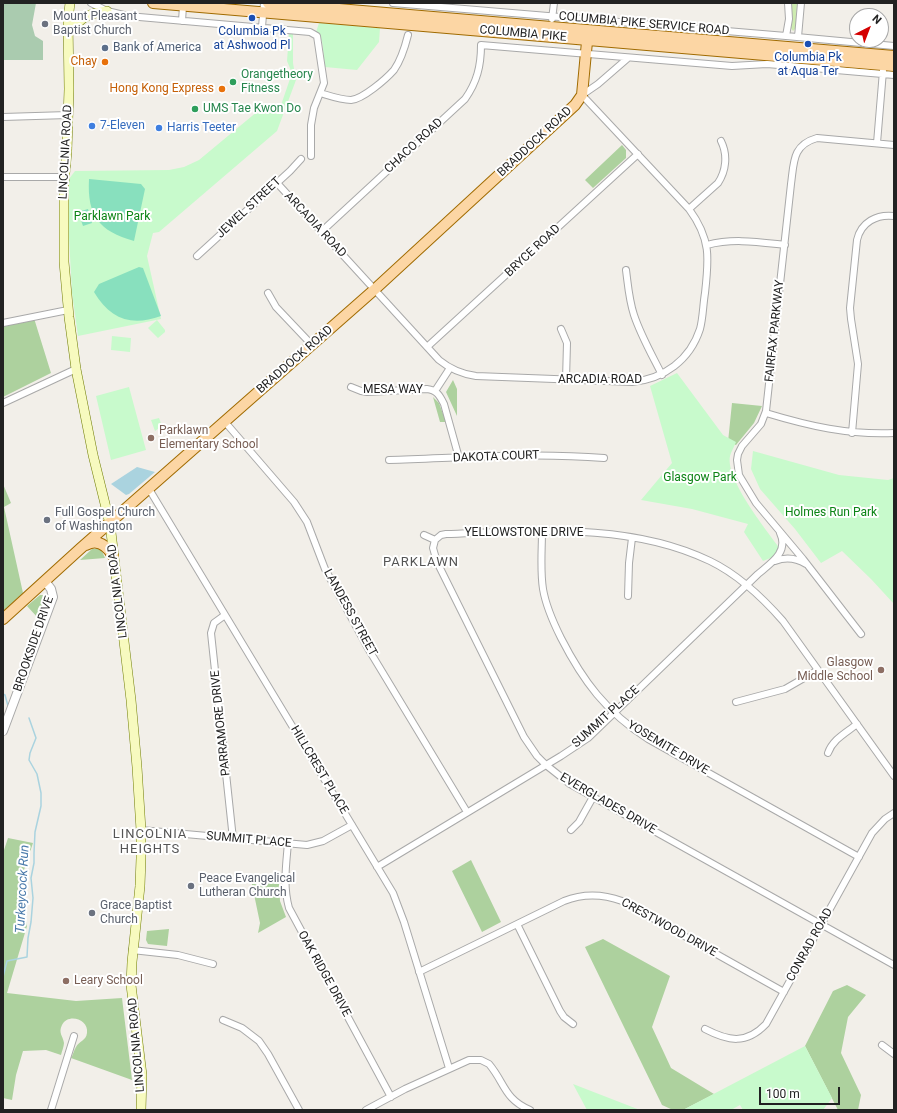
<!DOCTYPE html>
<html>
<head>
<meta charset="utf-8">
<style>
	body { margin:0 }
	#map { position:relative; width:897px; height:1113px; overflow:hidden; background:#f2efe9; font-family:Roboto,sans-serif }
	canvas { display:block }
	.frame { position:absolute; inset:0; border:4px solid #222; pointer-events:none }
	.north { position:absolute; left:849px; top:8px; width:40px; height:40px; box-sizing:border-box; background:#fff; border:1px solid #a7a7a7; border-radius:50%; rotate:42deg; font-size:11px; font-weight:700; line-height:16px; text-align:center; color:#222 }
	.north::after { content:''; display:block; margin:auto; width:14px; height:18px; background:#d40000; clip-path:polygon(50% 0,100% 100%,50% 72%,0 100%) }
	.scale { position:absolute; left:759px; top:1087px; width:81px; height:18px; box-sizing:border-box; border:2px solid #222; border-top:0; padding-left:5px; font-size:12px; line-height:14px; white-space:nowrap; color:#222; -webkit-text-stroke:3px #fff; paint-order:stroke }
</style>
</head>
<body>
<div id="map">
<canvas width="897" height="1113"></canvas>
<div class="frame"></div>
<div class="north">N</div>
<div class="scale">100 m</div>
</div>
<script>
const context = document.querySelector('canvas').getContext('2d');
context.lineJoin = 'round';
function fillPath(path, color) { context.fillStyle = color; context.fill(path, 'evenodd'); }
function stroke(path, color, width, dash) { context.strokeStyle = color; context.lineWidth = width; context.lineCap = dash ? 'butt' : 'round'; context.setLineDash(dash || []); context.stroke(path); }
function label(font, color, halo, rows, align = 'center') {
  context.font = font + ' Roboto,sans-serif'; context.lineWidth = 4; context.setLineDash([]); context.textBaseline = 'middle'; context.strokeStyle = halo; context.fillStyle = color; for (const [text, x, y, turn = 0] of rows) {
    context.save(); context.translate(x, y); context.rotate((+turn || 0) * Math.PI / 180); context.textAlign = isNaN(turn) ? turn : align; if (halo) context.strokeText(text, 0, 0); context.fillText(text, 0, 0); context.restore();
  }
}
fillPath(new Path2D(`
	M791 3H797L796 28 793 31 791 28Z`), '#cdebb0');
fillPath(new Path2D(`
	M622 145 626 150V158L593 188 585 180Z
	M33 315 51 373 3 397V320Z
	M453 380 457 389V416L446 392Z
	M433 397 439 403 446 422H440Z
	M732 403 762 406 754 423 736 445 728 442Z
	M3 484 11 503 4 507 23 593 3 611Z
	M92 549H101L105 558 80 560Z
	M40 595H46L38 618 27 606Z
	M8 838 33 843 18 888 27 926 7 993 76 1001 122 998 132 1080 71 1058C73 1055 74 1050 76 1047 79 1041 86 1041 87 1033 89 1019 68 1013 62 1025 58 1033 63 1036 64 1043 64 1046 62 1051 61 1055L46 1050 23 1051 16 1075 12 1100 3 1098V853Z
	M471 860 501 922 482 932 452 871Z
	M251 880 279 883 280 901 286 917 258 933 260 923Z
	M169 929 167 946 148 944 146 940 147 931Z
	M603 939 670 976 652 1027 671 1068 714 1094 683 1110H673L662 1105 585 947Z
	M847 985 866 995 848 1017 841 1053 861 1095 858 1110H838L805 1046 833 991Z`), '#add19e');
fillPath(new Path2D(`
	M3 3H36L32 25 35 36 43 41V60H3Z`), '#aacbaf');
fillPath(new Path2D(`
	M319 23 380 28 379 42 357 70 325 67 322 41 316 32Z
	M289 34H293V63L296 80 277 131 159 232 153 233 147 256 161 319 78 336 72 293 68 219V190L69 179 75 171 169 170 184 167 199 160 258 111 280 108 292 73 287 61Z
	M157 320 165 330V332L158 338 148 328Z
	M112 336 131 338 130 352 111 350Z
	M677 373 723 435 736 442C734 447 731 452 730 456 725 480 769 533 783 553L763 561 744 532 748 524 692 509 641 500 672 463 650 386Z
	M129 387 146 450 111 460 96 396Z
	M159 418 162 426 155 431 151 420Z
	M753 451 839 475 888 480 894 478V604L871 579 842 551 821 563 795 529 760 489 751 469Z
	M805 1046 832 1098 823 1110H743L740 1105 731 1110H683Z
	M573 1084 640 1110H587Z`), '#c8facc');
fillPath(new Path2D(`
	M89 179 141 184 145 189 134 241C99 231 87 216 89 179Z
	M88 209 92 223 83 226 78 212Z
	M139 267 143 268 161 316C131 327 110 319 94 292L99 284Z`), '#88e0be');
fillPath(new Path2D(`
	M137 467 155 472 129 494 126 495 111 484Z`), '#aad3df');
stroke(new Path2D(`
	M3 694 5 695 8 706
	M3 977 7 961 27 957 28 938 31 922 33 898 31 878 34 863V853L35 832 41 806V793L37 774 29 760 30 753 36 738 29 718`), '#aad3df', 1.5);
const minor = new Path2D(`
	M91 3 107 11 128 16 310 32 317 36 324 83 314 108 311 125V156
	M393 3 786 36 894 46
	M552 19 554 3
	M182 21 183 6
	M262 27 264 3
	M786 36 789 19 788 3
	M798 37 801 3
	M320 93C330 96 341 100 351 100 363 99 386 79 394 70 401 60 405 47 408 35
	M3 117 68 115
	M877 143 883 71
	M3 177H65
	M277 183 439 360C450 369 461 374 476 376L632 382C664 379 690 360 700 329 703 318 703 305 705 293 709 258 711 239 689 209L582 95 598 84 628 58
	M689 209 718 183C726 171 728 155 721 141
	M321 232 465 99C477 82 481 66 481 45L732 66 767 64 894 75
	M707 245C733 238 758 242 785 245
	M197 256 290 171 301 159
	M626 270C628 285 629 300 634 315 641 336 652 355 662 375
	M268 293 276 307 312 345
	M3 323 68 310
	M561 329 567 343 566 380
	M427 347 638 154
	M351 387 361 391 367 392 427 389C437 390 440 396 444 404L459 458
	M435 391 450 368
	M3 403 76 369
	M766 413C809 426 848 435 894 433
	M225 422 294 502 307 522 325 569 369 650 467 812
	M852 433 858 364 851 319 850 308 857 240C861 222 877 214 894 216
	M389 460C460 458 532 452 604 458
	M149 489 393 893 404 922 449 1068
	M542 531C542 550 540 570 543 589 546 607 553 622 561 638 583 681 606 712 648 739L859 857
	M424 535 435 540
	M435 540 433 548 437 562 524 737 537 756 546 765 570 784 894 965
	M435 540 441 535 446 534C533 531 630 522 710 561 739 575 762 597 783 621L894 776
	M775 561C785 557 796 558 806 564
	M628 596 629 563 632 538
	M225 615 214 623 211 633 233 839
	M861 634 803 559 756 503 739 475 737 460 738 454 742 446 761 424 766 411 791 184C794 163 792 145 817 138L894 145
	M736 702 785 689 818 670
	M828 753C833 739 846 733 857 724
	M141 830 307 845 323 841 352 825
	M571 830 579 822 593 797
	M288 843C286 866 283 886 289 908L391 1097
	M377 867 561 756 588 738 758 574C771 563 789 552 780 533
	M517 924 560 1011 564 1017 573 1024
	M132 950 178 955 213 964
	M419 972 564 901C584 893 603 894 622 901L784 992
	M223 1020 242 1028 259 1041 268 1054 299 1110
	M705 1029C728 1041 746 1045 766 1024L872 833 885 819 894 813
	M882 1045 894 1054
	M51 1110 74 1036
	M366 1110 405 1089 469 1060H481L489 1064C505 1083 504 1099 530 1110`);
const tertiary = new Path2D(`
	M3 731 53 597 51 589 45 581`);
const secondary = new Path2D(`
	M70 3 68 20 69 89 67 151 64 184V262L69 317 76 369 93 455 110 524 131 700 137 767 141 830V858L140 886 132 962 131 985 142 1075 141 1110
	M68 33C82 18 85 14 107 11`);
const primary = new Path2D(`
	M153 3 894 66
	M268 3 894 56
	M86 545C98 538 107 546 113 556
	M3 619 81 548 374 290 575 105 582 95 588 31`);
stroke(minor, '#a9a9a9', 8);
stroke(tertiary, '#a9a9a9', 10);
stroke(secondary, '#707d05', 10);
stroke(primary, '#a06b00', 12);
stroke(minor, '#fff', 6);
stroke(tertiary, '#fff', 8);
stroke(secondary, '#f7fabf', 9);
stroke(primary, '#fcd6a4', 10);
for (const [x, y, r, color] of [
	[252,18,4,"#1a4fb4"],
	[45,24,4,"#6b7280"],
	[808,44,4,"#1a4fb4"],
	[105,48,4,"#5c6f8a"],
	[105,62,4,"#e8710a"],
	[233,82,4,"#2e9e5b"],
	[222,89,4,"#e8710a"],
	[195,109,4,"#2e9e5b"],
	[92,126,4,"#3f7fe0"],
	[159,128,4,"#3f7fe0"],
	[151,438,4,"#8d6e63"],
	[47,520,4,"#6b7280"],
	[881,670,4,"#8d6e63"],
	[191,886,4,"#6b7280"],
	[92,913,4,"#6b7280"],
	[66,981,4,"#8d6e63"]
]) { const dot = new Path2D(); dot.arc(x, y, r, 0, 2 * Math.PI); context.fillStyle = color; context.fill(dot); stroke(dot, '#fff', 1.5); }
label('12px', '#5b616d', '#fff', [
	["Mount Pleasant",53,17],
	["Baptist Church",53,31],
	["Full Gospel Church",55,513],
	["of Washington",55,527],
	["Peace Evangelical",199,879],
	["Lutheran Church",199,893],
	["Grace Baptist",100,906],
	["Church",100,920]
], 'left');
label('12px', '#222', '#fff', [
	["COLUMBIA PIKE SERVICE ROAD",644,24,5],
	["COLUMBIA PIKE",523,34,5],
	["BRADDOCK ROAD",535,142,-43],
	["CHACO ROAD",414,146,-43],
	["LINCOLNIA ROAD",66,152,-87],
	["JEWEL STREET",249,208,-43],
	["ARCADIA ROAD",315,225,47],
	["BRYCE ROAD",533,251,-43],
	["FAIRFAX PARKWAY",775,331,-84],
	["BRADDOCK ROAD",295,360,-41],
	["ARCADIA ROAD",600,380],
	["MESA WAY",393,390],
	["DAKOTA COURT",496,457,-2],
	["YELLOWSTONE DRIVE",524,533],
	["LINCOLNIA ROAD",118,591,-97],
	["LANDESS STREET",350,613,61],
	["BROOKSIDE DRIVE",34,644,-71],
	["SUMMIT PLACE",606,717,-42],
	["PARRAMORE DRIVE",221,723,-96],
	["YOSEMITE DRIVE",668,748,31],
	["HILLCREST PLACE",319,770,59],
	["EVERGLADES DRIVE",608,804,30],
	["SUMMIT PLACE",249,840,5],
	["CRESTWOOD DRIVE",669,928,29],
	["CONRAD ROAD",810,945,-61],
	["OAK RIDGE DRIVE",324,974,61],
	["LINCOLNIA ROAD",137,1045,-95]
]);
label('12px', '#164399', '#fff', [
	["Columbia Pk",252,32],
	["at Ashwood Pl",252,46],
	["Columbia Pk",808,58],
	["at Aqua Ter",808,72]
]);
label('12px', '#4e5e75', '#fff', [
	["Bank of America",113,48]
], 'left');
label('12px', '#c56008', '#fff', [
	["Chay",97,62],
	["Hong Kong Express",214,89]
], 'right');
label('12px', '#27864d', '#fff', [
	["Orangetheory",241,75],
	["Fitness",241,89],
	["UMS Tae Kwon Do",203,109]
], 'left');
label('12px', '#366cbe', '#fff', [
	["7-Eleven",100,126],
	["Harris Teeter",167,128]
], 'left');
label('12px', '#0c8416', '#fff', [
	["Parklawn Park",112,217],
	["Glasgow Park",700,478],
	["Holmes Run Park",831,513]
]);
label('12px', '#785e54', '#fff', [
	["Parklawn",159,431],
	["Elementary School",159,445],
	["Glasgow",873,663,"right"],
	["Middle School",873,677,"right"],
	["Leary School",74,981]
], 'left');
context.letterSpacing = '1px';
label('13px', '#555', '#fff', [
	["PARKLAWN",421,563],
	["LINCOLNIA",150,835],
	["HEIGHTS",150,850]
]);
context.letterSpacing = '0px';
label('italic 13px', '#4a7aab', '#fff', [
	["Turkeycock Run",23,889,-87]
]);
</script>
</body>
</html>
